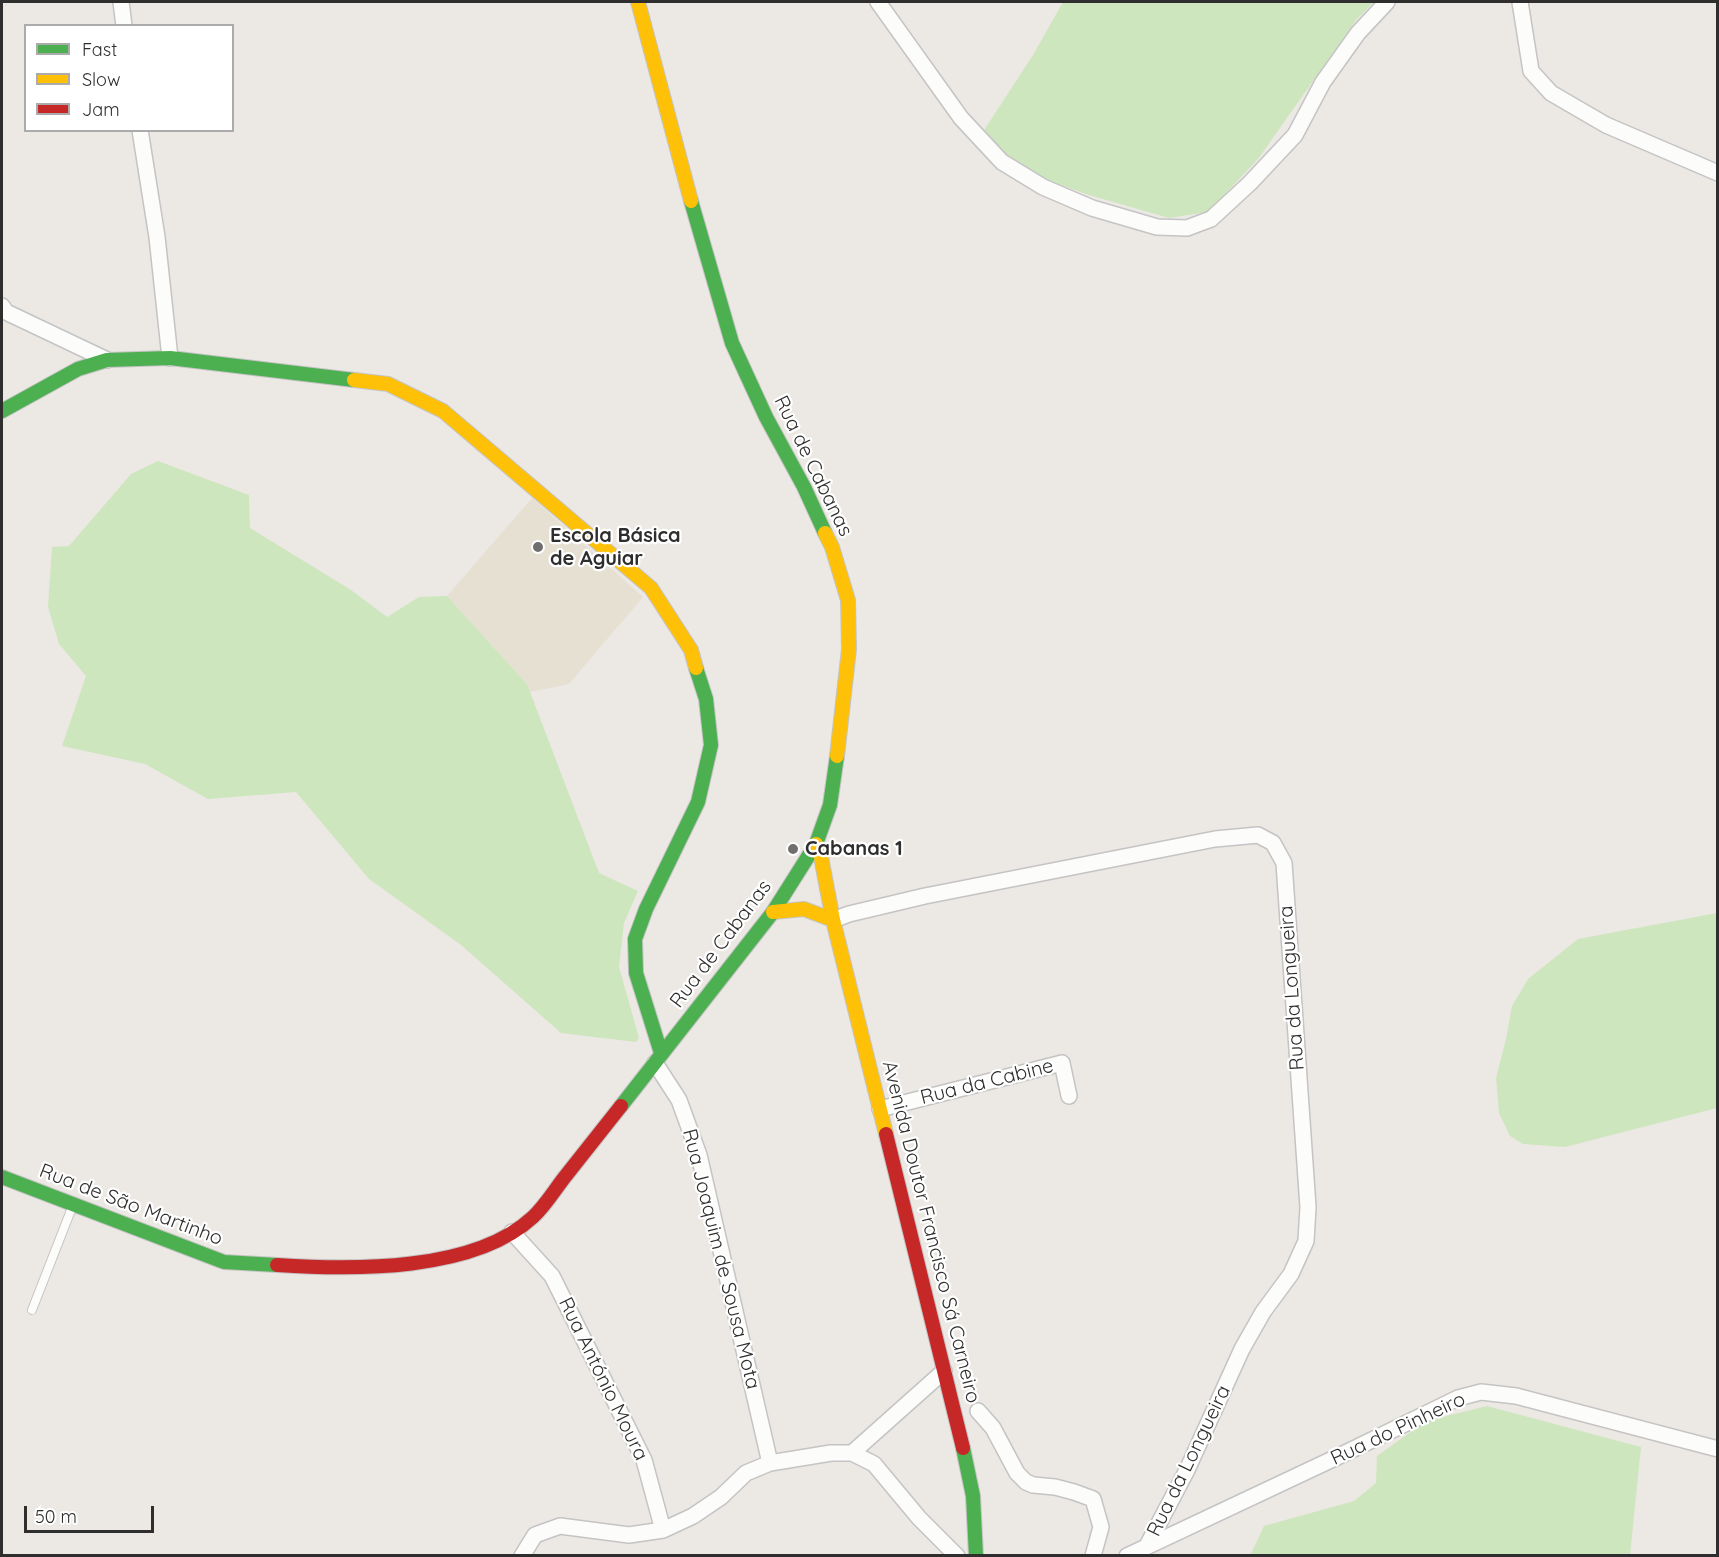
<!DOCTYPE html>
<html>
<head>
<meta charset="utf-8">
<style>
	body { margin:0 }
	#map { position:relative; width:1719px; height:1557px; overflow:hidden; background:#ece8e4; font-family:Quicksand,sans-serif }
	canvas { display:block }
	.frame { position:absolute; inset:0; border:3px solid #2e2e2e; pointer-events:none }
	.legend { position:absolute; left:24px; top:24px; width:210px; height:108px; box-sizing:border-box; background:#fff; border:2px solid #ababab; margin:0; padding:8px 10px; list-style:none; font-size:18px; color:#2e2e2e }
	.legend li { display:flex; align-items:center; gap:12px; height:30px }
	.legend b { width:30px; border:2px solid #ababab }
	.scale { position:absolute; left:24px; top:1506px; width:130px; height:27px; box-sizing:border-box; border:3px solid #2e2e2e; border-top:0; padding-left:8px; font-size:18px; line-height:21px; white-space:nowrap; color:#2e2e2e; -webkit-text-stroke:4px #fff; paint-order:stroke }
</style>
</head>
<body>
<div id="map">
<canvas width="1719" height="1557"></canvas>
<div class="frame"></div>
<ul class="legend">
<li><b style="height:8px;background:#4caf50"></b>Fast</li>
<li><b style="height:8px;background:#ffc107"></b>Slow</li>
<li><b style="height:8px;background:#c62828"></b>Jam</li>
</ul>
<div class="scale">50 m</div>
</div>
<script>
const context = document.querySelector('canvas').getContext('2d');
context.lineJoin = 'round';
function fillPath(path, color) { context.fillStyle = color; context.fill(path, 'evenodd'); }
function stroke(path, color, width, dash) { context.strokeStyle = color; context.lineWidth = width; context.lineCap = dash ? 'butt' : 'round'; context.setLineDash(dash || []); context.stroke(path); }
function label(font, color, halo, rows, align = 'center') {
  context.font = font + ' Quicksand,sans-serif'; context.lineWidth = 4.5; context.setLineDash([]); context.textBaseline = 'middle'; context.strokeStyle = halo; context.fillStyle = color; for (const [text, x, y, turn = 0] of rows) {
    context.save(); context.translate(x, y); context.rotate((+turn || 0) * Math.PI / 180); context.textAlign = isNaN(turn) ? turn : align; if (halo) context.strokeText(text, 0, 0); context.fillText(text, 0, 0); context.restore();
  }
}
fillPath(new Path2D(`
	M532 498 643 597 569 684 530 692 527 684 447 596Z`), '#e6e0d3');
fillPath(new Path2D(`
	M1063 2H1374L1356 20 1258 159 1208 212 1169 218 1089 195 994 161 979 138 1033 55Z
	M158 461 249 495 250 528 351 590 387 617 419 597 447 596 527 684 599 873 638 891 624 923 619 967 639 1038 636 1042 561 1033 461 945 369 879 296 792 208 799 145 764 62 746 86 676 59 644 48 607 52 547 69 546 131 474Z
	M1717 913V1108L1565 1147 1523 1144 1510 1136 1499 1113 1496 1078 1506 1039 1512 1006 1528 979 1578 939Z
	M1487 1406 1641 1447 1630 1555 1250 1556 1264 1526 1354 1501 1376 1483 1377 1456 1426 1421Z`), '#cee6be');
const lane = new Path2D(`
	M32 1310 73 1205`);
const street = new Path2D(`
	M121 2 124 26
	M878 2 961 118 1002 162 1043 187 1092 208 1157 227 1187 228 1211 219 1250 183 1295 135 1323 82 1358 33 1387 2
	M1520 2 1531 71 1551 93 1606 125 1718 173
	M140 130 157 237 170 358
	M2 306 6 312 107 360
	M833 920 849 914 925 896 1215 839 1258 835 1273 843 1284 863 1308 1207 1306 1241 1291 1274 1263 1312 1242 1349 1187 1470 1147 1546
	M655 1063 679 1100 699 1155 770 1463
	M880 1109 1062 1063 1069 1096
	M512 1232 552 1276 644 1460 663 1530
	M978 1411 993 1428 1017 1473 1026 1482 1033 1485 1055 1487 1074 1492 1093 1499 1101 1527 1093 1556
	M852 1453 944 1371
	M522 1556 535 1535 560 1526 629 1535 663 1530 693 1516 721 1497 746 1473 770 1463 831 1453H852L874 1464 919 1518 957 1556
	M1127 1556 1335 1458 1458 1398 1481 1392 1516 1396 1718 1449`);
const fast = new Path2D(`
	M691 201 732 343 766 417 804 487 825 533
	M2 411 78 369 107 360 170 358 354 380
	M661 1053 636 973 635 939 646 909 698 802 711 745 706 699 696 668
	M621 1106 773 912 816 844 830 805 837 756
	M2 1177 224 1262 277 1265
	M963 1448 973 1496 976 1556`);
const slow = new Path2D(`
	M638 2 691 201
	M354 380 388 384 443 411 651 588 691 650 696 668
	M825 533 832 547 848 600 849 649 837 756
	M816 844 821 857 833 920 886 1134
	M773 912 804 909 833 920`);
const jam = new Path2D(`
	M886 1134 963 1448
	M277 1265C353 1270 474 1272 533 1217 545 1206 554 1191 564 1178 583 1154 602 1130 621 1106`);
stroke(lane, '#c5c4c5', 10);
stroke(street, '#c5c4c5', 18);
stroke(fast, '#c5c4c5', 16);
stroke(slow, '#c5c4c5', 16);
stroke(jam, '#c5c4c5', 16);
stroke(lane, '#fcfcfb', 8);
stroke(street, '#fcfcfb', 15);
stroke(fast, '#4caf50', 14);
stroke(slow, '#ffc107', 14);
stroke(jam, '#c62828', 14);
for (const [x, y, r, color] of [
	[538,547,6,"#706f6e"],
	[793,849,6,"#706f6e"]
]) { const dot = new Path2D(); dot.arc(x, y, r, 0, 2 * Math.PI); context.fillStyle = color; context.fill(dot); stroke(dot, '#fff', 2); }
label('20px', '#2e2e2e', '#fff', [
	["Rua de Cabanas",813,466,64],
	["Rua de Cabanas",721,944,-53],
	["Rua da Longueira",1292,988,-94],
	["Rua da Cabine",987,1082,-14],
	["Rua de São Martinho",131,1205,21],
	["Avenida Doutor Francisco Sá Carneiro",931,1232,76],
	["Rua Joaquim de Sousa Mota",721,1259,76],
	["Rua António Moura",603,1379,64],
	["Rua do Pinheiro",1398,1429,-25],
	["Rua da Longueira",1189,1461,-64]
]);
label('bold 20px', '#2e2e2e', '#fff', [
	["Escola Básica",550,536],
	["de Aguiar",550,559],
	["Cabanas 1",805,849]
], 'left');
</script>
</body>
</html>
